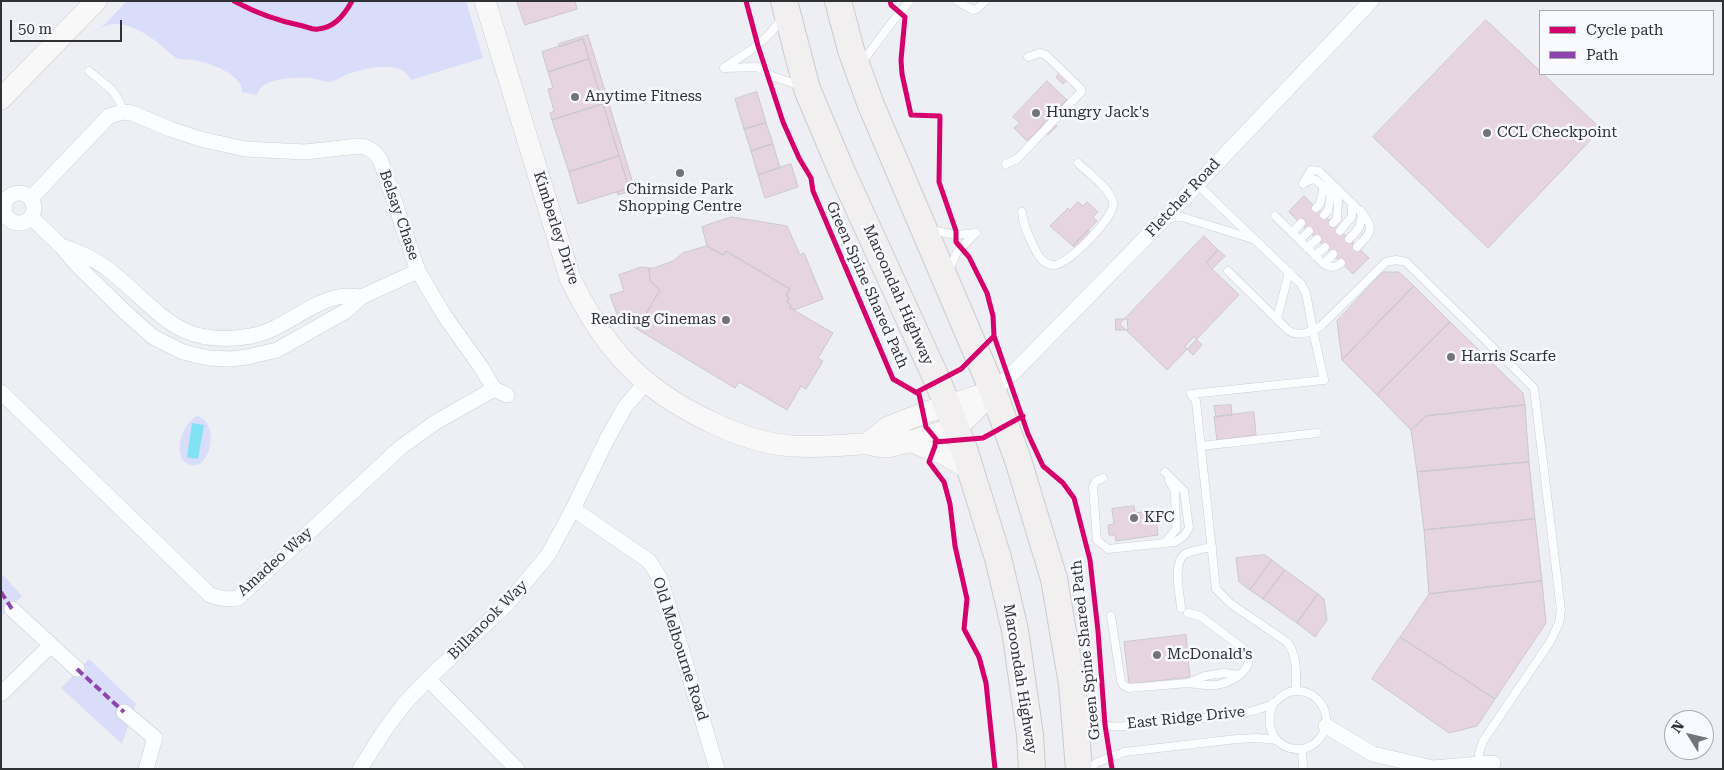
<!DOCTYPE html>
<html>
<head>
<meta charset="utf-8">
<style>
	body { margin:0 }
	#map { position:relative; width:1724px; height:770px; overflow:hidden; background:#eeeff5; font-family:"Roboto Serif",serif }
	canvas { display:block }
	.frame { position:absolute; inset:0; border:2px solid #303135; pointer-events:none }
	.legend { position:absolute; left:1539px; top:10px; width:175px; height:65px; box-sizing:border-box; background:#f9faff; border:1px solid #a9aaae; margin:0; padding:6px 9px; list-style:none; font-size:15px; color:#303135 }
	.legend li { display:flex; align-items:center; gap:10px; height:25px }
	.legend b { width:25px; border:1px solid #a9aaae }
	.north { position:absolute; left:1664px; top:710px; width:50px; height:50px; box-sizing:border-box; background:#f9faff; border:1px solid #a9aaae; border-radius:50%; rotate:306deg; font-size:14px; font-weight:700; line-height:20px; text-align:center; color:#303135 }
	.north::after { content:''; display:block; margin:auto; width:18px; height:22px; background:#727478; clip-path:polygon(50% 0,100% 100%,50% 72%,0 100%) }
	.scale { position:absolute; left:10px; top:20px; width:112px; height:22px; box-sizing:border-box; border:2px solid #303135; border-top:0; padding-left:6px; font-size:15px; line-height:18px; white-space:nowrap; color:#303135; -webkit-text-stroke:4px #f9faff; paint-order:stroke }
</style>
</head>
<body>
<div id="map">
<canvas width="1724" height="770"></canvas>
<div class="frame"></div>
<ul class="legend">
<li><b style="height:6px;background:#d6006c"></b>Cycle path</li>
<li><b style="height:6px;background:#8e44ad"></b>Path</li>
</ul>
<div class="north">N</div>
<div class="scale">50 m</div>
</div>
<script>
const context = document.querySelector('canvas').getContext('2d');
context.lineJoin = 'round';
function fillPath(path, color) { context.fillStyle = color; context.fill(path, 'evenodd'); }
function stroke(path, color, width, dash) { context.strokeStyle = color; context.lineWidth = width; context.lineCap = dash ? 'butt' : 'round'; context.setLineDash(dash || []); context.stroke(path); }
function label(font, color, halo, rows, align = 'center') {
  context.font = font + ' "Roboto Serif",serif'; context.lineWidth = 5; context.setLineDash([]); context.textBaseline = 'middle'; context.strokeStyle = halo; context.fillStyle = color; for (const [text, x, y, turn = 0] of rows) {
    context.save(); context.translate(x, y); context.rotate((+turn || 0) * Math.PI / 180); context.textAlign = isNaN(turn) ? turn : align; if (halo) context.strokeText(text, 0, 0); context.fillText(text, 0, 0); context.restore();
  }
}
fillPath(new Path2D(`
	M127 1H466L483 58 411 80C401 58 365 69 348 74 342 76 336 81 330 82 324 82 317 79 311 78 296 77 261 77 257 95L242 92C244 75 208 62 194 60 188 59 180 61 175 57 171 55 167 50 163 47 148 34 119 15 100 29Z
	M198 416C220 423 211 470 191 465 171 461 180 422 198 416Z
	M1 573 22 596 1 617Z
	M89 659 136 704 122 744 61 688Z`), '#daddf9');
fillPath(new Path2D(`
	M192 423 204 425 198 459 187 457Z`), '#80e2f3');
const building = new Path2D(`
	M517 1H575L577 9 525 25Z
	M1486 20 1540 71V74H1543L1601 129 1488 248 1373 137Z
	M588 35 635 190 618 195 617 192 629 188 583 39 559 47V44Z
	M583 39 589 59 548 72 542 52Z
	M589 59 603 104 552 120 550 113 554 111 548 89 553 88 548 72Z
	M1061 72 1068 78 1063 84 1056 77Z
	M1047 81 1067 100 1027 141 1014 128 1020 123 1013 117Z
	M757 92 766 123 744 129 735 99Z
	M1067 100 1074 108 1066 116 1058 109Z
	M603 104 619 156 569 172 552 120Z
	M1048 118 1057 126 1048 135 1040 127Z
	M766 123 773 144 751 151 744 129Z
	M773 144 780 168 758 175 751 151Z
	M619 156 629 188 578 204 569 172Z
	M791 164 798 187 765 198 758 175Z
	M1304 196 1369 258 1353 274 1289 212Z
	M1078 202 1083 206 1087 202 1098 212 1093 217 1097 221 1073 246 1050 226 1068 208 1070 210Z
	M732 217 787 226 800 255 804 253 823 299 794 310 790 308 791 305 787 302 789 298 786 296 790 289 726 251 723 255 707 246 702 227Z
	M1088 230 1096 238 1080 253 1073 246Z
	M1204 236 1218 250 1206 263 1239 295 1167 370 1120 324Z
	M707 246 723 255 726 251 790 289 786 296 789 298 787 302 791 305 790 308 833 333 818 358 823 361 806 389 801 386 787 410 739 382 735 388 637 329 660 290 650 281 649 268H654L673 261 683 253Z
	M1218 250 1225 256 1212 269 1206 263Z
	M642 267 649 268 650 281 660 290 637 329 618 317 610 295 624 291 619 275Z
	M1383 272H1399L1414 286 1342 360 1337 321Z
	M1414 286 1450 322 1377 395 1342 360Z
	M1116 319H1127L1128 330H1116Z
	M1450 322 1523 393 1525 405 1426 416 1411 430 1377 395Z
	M1194 337 1202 345 1193 355 1185 347Z
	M1231 405 1232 415 1216 417 1214 406Z
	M1525 405 1529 462 1417 472 1411 430 1426 416Z
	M1254 412 1256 435 1217 440 1214 417Z
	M1529 462 1535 519 1424 530 1417 472Z
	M1134 506 1135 513 1155 510 1158 535 1116 541 1115 535H1109L1108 525 1114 524 1112 509Z
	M1535 519 1542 581 1429 594 1424 530Z
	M1265 555 1272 560 1250 590 1239 582 1236 558Z
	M1272 560 1285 570 1263 599 1250 590Z
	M1285 570 1318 594 1297 623 1263 599Z
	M1542 581 1546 623 1495 699 1400 637 1429 594Z
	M1318 594 1324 599 1327 620 1315 637 1297 623Z
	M1186 635 1190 677 1129 684 1124 642Z
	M1400 637 1495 699 1477 726 1449 733 1372 679Z`);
fillPath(building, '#e6d5e0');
stroke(building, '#c9c8cb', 1);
const lane = new Path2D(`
	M957 1 973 10 978 8 985 1
	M862 62C878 42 892 20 910 1
	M725 67C749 52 766 42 782 18
	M724 68 757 67 766 71 772 76 801 86
	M89 71C105 85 117 89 123 112
	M1006 164 1017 159 1081 92V89L1046 55 1040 53 1028 57
	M1304 183 1312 179 1316 180 1338 200 1337 219 1333 223
	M1197 184 1301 284 1306 293 1313 331 1324 380 1191 394 1196 401 1216 589 1231 604 1287 642C1298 656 1296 674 1296 691
	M1303 184 1311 170 1319 171 1363 214C1376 230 1369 234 1357 247
	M1316 208 1320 204 1324 186
	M1022 212C1023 225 1028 234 1033 245 1038 255 1042 265 1054 265 1067 266 1116 216 1113 203 1111 189 1088 173 1078 163
	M1324 215 1328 211 1331 193
	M1275 216 1324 264C1331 268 1335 268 1341 263
	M1168 218 1182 217 1253 239
	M931 230 956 235 976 233
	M1340 231 1352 216V203
	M1292 233 1301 223
	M1349 239C1358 230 1363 225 1361 211
	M1300 240 1309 231
	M1307 248 1317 239
	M1315 256 1325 247
	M1324 264 1333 254
	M949 270 957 252 976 233
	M1228 271 1288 330C1298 338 1311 332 1321 326L1386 262 1396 260 1406 262 1534 388 1561 610 1559 623 1550 642 1483 741 1479 753 1480 767
	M1277 319 1289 272
	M1201 446 1317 433
	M1103 478 1096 481 1093 487 1097 540 1108 549 1175 542 1184 536 1189 528 1184 491 1165 472
	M1165 543 1176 529 1175 491 1169 480
	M1181 608C1180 594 1172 563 1185 554 1192 550 1204 549 1212 547
	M1111 616 1121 681 1123 685 1129 688 1188 683 1205 676 1224 673 1240 675C1249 666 1252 660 1244 649L1200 616 1188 613
	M1188 683C1210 686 1221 688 1240 675
	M1081 714C1085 717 1089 721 1093 723 1113 731 1148 723 1169 721 1196 718 1226 718 1252 711 1259 709 1268 707 1274 703 1281 697 1286 691 1296 691 1318 690 1333 714 1323 733 1307 765 1256 747 1273 703
	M1302 749 1303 769
	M1090 769 1096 763 1124 752 1237 739 1257 738 1276 740`);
const street = new Path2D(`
	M4 208a15 15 0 1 1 30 0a15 15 0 1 1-30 0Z
	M31 198 109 116 123 112 132 113 170 129 200 139 245 149 305 152 359 146C369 147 374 151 380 159L418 271 444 315 481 367 494 389 507 395
	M31 217 61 246 78 266 125 312 153 337 183 352 208 358 231 359 247 357 277 350 346 311 361 297 418 271
	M65 247C81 254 96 259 109 270 160 310 176 349 251 336 283 330 307 304 338 297 345 295 354 297 361 297
	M993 391 1014 372 1164 219 1371 1
	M1 392 210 595C220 598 227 600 238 598L401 447 436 422 494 389
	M573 509 649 561 660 578 717 769
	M12 609 77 669
	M428 679 517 769
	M1 694 51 645
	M124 712 155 738 146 769
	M1326 726 1373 754 1433 768 1493 763
	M360 769 384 731 405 703 428 679 508 603 548 555 573 509 607 439 625 407 645 383`);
const secondary = new Path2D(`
	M485 1 570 278C603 346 639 388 709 421 735 434 763 444 792 446 814 447 837 446 860 444 869 443 877 447 886 447 892 447 955 429 958 426 971 416 982 402 993 391
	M1 99 96 1
	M909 441 943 454 970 469
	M867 444 888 427 924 413 990 392`);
const highway = new Path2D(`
	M784 1 807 89 842 172 938 382 963 446 998 558 1015 630 1030 735 1032 769
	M838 1 851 50 871 105 993 391 1018 460 1054 579 1072 684 1079 769`);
stroke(lane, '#cccdd1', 9);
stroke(street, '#cccdd1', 16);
stroke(secondary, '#cccdd1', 22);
stroke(highway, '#cbcccf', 28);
stroke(lane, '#fcfdfe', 8);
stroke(street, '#fcfdfe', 15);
stroke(secondary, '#f9f8f9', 21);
stroke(highway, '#f1efef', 26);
stroke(new Path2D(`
	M1 592 12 609
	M77 669 124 712`), '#8e44ad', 4, [8, 4]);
stroke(new Path2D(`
	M234 1C256 13 278 21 303 26 307 27 313 30 318 29 335 28 345 14 352 1
	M746 1 758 46 783 122 799 158 811 178 813 191 893 379 919 394 926 427 936 439 935 446 929 462 944 482 950 504 955 546 967 599 964 629 979 657 986 683 995 769
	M890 1 891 5 905 17 901 60 902 74 911 115 940 116 939 182 956 231V242L969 257 987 293 993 316 994 336 1028 434 1043 466 1063 483 1074 498 1090 560 1098 631 1105 725 1112 769
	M917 392 961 369 994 336
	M935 442 983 438 1023 416`), '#d6006c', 5);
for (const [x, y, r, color] of [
	[575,97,5,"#727478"],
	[1036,113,5,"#727478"],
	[1487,133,5,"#727478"],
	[680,173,5,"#727478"],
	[726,320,5,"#727478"],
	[1451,357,5,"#727478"],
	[1134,518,5,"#727478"],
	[1157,655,5,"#727478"]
]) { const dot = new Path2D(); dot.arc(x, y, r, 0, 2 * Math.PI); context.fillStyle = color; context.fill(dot); stroke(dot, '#f9faff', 2); }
label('15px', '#303135', '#f9faff', [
	["Anytime Fitness",585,97],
	["Hungry Jack's",1046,113],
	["CCL Checkpoint",1497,133],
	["Chirnside Park",680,190,"center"],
	["Shopping Centre",680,207,"center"],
	["Reading Cinemas",716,320,"right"],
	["Harris Scarfe",1461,357],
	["KFC",1144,518],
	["McDonald's",1167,655]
], 'left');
label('15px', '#303135', '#f9faff', [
	["Fletcher Road",1183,198,-47],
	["Belsay Chase",399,215,71],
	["Kimberley Drive",556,228,72],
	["Green Spine Shared Path",867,285,66],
	["Maroondah Highway",898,295,66],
	["Amadeo Way",275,562,-42],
	["Billanook Way",488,620,-45],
	["Old Melbourne Road",680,649,72],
	["Green Spine Shared Path",1086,650,-96],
	["Maroondah Highway",1020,679,81],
	["East Ridge Drive",1186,718,-6]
]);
</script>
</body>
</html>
